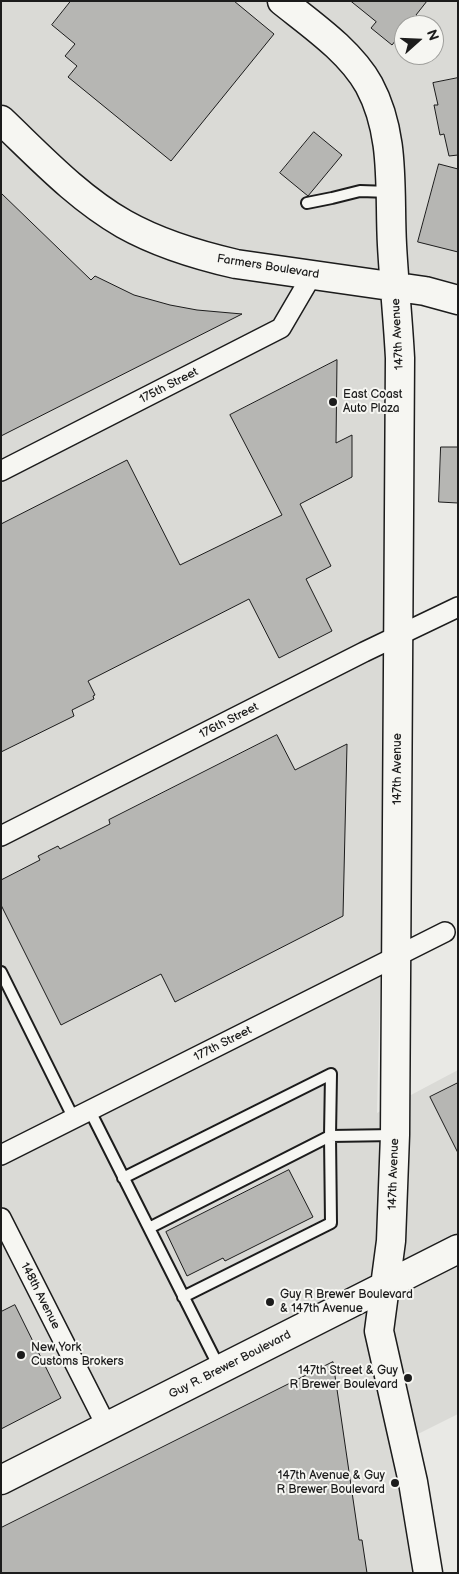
<!DOCTYPE html>
<html>
<head>
<meta charset="utf-8">
<style>
	body { margin:0 }
	#map { position:relative; width:459px; height:1574px; overflow:hidden; background:#e9e9e5; font-family:"Balsamiq Sans",sans-serif }
	canvas { display:block }
	.frame { position:absolute; inset:0; border:2px solid #1c1c1c; pointer-events:none }
	.north { position:absolute; left:394px; top:15px; width:50px; height:50px; box-sizing:border-box; background:#f6f6f2; border:1px solid #9f9f9c; border-radius:50%; rotate:70deg; font-size:14px; font-weight:700; line-height:20px; text-align:center; color:#1c1c1c }
	.north::after { content:''; display:block; margin:auto; width:18px; height:22px; background:#1c1c1c; clip-path:polygon(50% 0,100% 100%,50% 72%,0 100%) }
</style>
</head>
<body>
<div id="map">
<canvas width="459" height="1574"></canvas>
<div class="frame"></div>
<div class="north">N</div>
</div>
<script>
const context = document.querySelector('canvas').getContext('2d');
context.lineJoin = 'round';
function fillPath(path, color) { context.fillStyle = color; context.fill(path, 'evenodd'); }
function stroke(path, color, width, dash) { context.strokeStyle = color; context.lineWidth = width; context.lineCap = dash ? 'butt' : 'round'; context.setLineDash(dash || []); context.stroke(path); }
function label(font, color, halo, rows, align = 'center') {
  context.font = font + ' "Balsamiq Sans",sans-serif'; context.lineWidth = 4; context.setLineDash([]); context.textBaseline = 'middle'; context.strokeStyle = halo; context.fillStyle = color; for (const [text, x, y, turn = 0] of rows) {
    context.save(); context.translate(x, y); context.rotate((+turn || 0) * Math.PI / 180); context.textAlign = isNaN(turn) ? turn : align; if (halo) context.strokeText(text, 0, 0); context.fillText(text, 0, 0); context.restore();
  }
}
fillPath(new Path2D(`
	M1 1H458V307L389 291 387 692 377 1113 458 1070V1414L392 1447 412 1573H1ZM404 25H434V55H404Z`), '#dadad6');
const building = new Path2D(`
	M71 1H234L274 34 171 161 68 77 77 66 65 56 75 44 52 25Z
	M351 1H427L416 15 426 25H404V30L392 45 371 28 376 22Z
	M458 78V155L449 156 444 134 440 135 434 105H438L433 83Z
	M314 132 342 155 308 196 280 173Z
	M439 164 458 169V252L418 242Z
	M1 193 91 280 95 276 134 295 170 305 197 310 242 314 1 436Z
	M337 360 336 443 352 435V477L300 504 331 566 306 579 332 631 279 658 249 599 88 681 95 695 93 696 94 699 72 710 74 716 1 752V524L127 460 180 565 221 545 282 515 230 415Z
	M441 447H458V503L439 502Z
	M277 735 295 770 347 744 343 916 175 1002 161 974 61 1025 1 905V880L40 860 38 856 58 846 60 849 110 824 109 820Z
	M458 1083V1153L430 1097Z
	M289 1170 313 1217 225 1261 223 1258 187 1276 166 1232Z
	M15 1305 61 1398 1 1429V1312Z
	M333 1362 359 1540H362L367 1573H1V1528Z`);
fillPath(building, '#b6b6b3');
stroke(building, '#1c1c1c', 1);
const lane = new Path2D(`
	M307 203 332 198 360 191 390 192
	M1 972 74 1119
	M90 1111 220 1369
	M123 1178 331 1074 330 1136 395 1135
	M149 1228 330 1136 331 1223 183 1297`);
const street = new Path2D(`
	M1 471 281 328 312 275
	M1 836 364 652 458 607
	M1 1155 445 932
	M1 1218 107 1427`);
const secondary = new Path2D(`
	M282 1C312 25 350 51 369 85 396 135 389 190 392 245 394 282 398 320 400 358L395 1135 391 1241 379 1331 413 1482 428 1573
	M1 120C40 157 77 197 124 224 156 242 201 256 236 264L425 291 458 300
	M1 1480 458 1249`);
stroke(lane, '#1c1c1c', 14);
stroke(street, '#1c1c1c', 22);
stroke(secondary, '#1c1c1c', 31);
stroke(lane, '#f6f6f2', 10);
stroke(street, '#f6f6f2', 19);
stroke(secondary, '#f6f6f2', 28);
for (const [x, y, r, color] of [
	[333,402,5,"#1c1c1c"],
	[270,1302,5,"#1c1c1c"],
	[21,1355,5,"#1c1c1c"],
	[408,1378,5,"#1c1c1c"],
	[395,1483,5,"#1c1c1c"]
]) { const dot = new Path2D(); dot.arc(x, y, r, 0, 2 * Math.PI); context.fillStyle = color; context.fill(dot); stroke(dot, '#f6f6f2', 2); }
label('12px', '#1c1c1c', '#f6f6f2', [
	["Farmers Boulevard",268,267,9],
	["147th Avenue",398,334,-93],
	["175th Street",169,386,-27],
	["176th Street",229,721,-27],
	["147th Avenue",398,769,-90],
	["177th Street",223,1044,-27],
	["147th Avenue",394,1174,-88],
	["148th Avenue",40,1296,63],
	["Guy R. Brewer Boulevard",230,1365,-27]
]);
label('12px', '#1c1c1c', '#f6f6f2', [
	["East Coast",343,395],
	["Auto Plaza",343,409],
	["Guy R Brewer Boulevard",280,1295],
	["& 147th Avenue",280,1309],
	["New York",31,1348],
	["Customs Brokers",31,1362],
	["147th Street & Guy",398,1371,"right"],
	["R Brewer Boulevard",398,1385,"right"],
	["147th Avenue & Guy",385,1476,"right"],
	["R Brewer Boulevard",385,1490,"right"]
], 'left');
</script>
</body>
</html>
